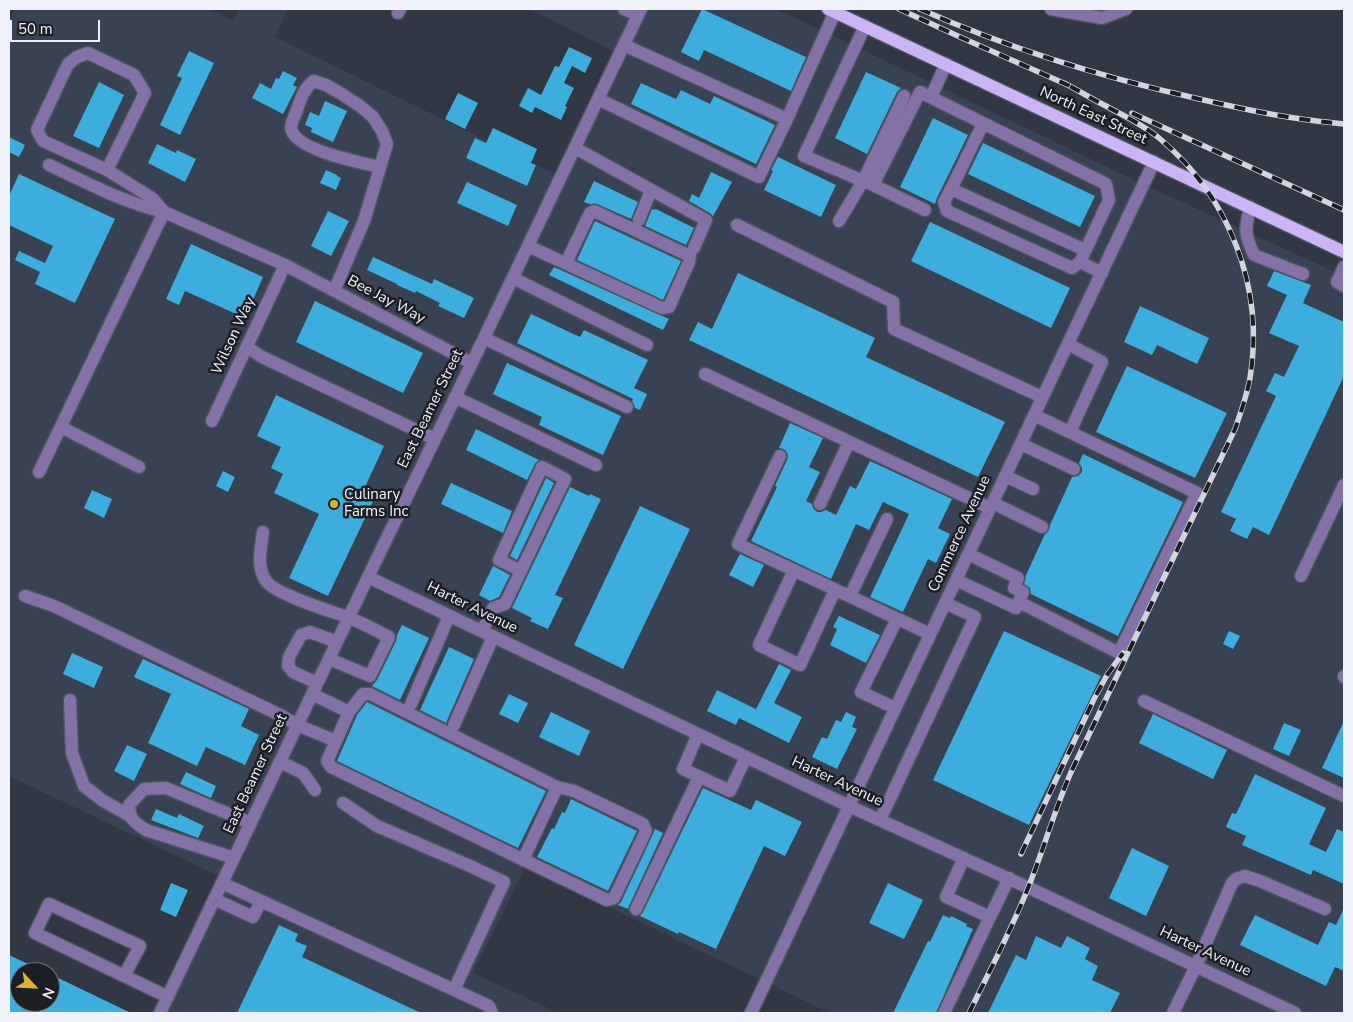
<!DOCTYPE html>
<html>
<head>
<meta charset="utf-8">
<style>
	body { margin:0 }
	#map { position:relative; width:1353px; height:1022px; overflow:hidden; background:#313743; font-family:"Nunito Sans",sans-serif }
	canvas { display:block }
	.frame { position:absolute; inset:0; border:10px solid #eff2fa; pointer-events:none }
	.north { position:absolute; left:10px; top:962px; width:50px; height:50px; box-sizing:border-box; background:#1c1e24; border:1px solid #70737a; border-radius:50%; rotate:115deg; font-size:14px; font-weight:700; line-height:20px; text-align:center; color:#eff2fa }
	.north::after { content:''; display:block; margin:auto; width:18px; height:22px; background:#d9b334; clip-path:polygon(50% 0,100% 100%,50% 72%,0 100%) }
	.scale { position:absolute; left:10px; top:20px; width:90px; height:22px; box-sizing:border-box; border:2px solid #eff2fa; border-top:0; padding-left:6px; font-size:15px; line-height:18px; white-space:nowrap; color:#eff2fa; -webkit-text-stroke:4px #1c1e24; paint-order:stroke }
</style>
</head>
<body>
<div id="map">
<canvas width="1353" height="1022"></canvas>
<div class="frame"></div>
<div class="north">N</div>
<div class="scale">50 m</div>
</div>
<script>
const context = document.querySelector('canvas').getContext('2d');
context.lineJoin = 'round';
function fillPath(path, color) { context.fillStyle = color; context.fill(path, 'evenodd'); }
function stroke(path, color, width, dash) { context.strokeStyle = color; context.lineWidth = width; context.lineCap = dash ? 'butt' : 'round'; context.setLineDash(dash || []); context.stroke(path); }
function label(font, color, halo, rows, align = 'center') {
  context.font = font + ' "Nunito Sans",sans-serif'; context.lineWidth = 5; context.setLineDash([]); context.textBaseline = 'middle'; context.strokeStyle = halo; context.fillStyle = color; for (const [text, x, y, turn = 0] of rows) {
    context.save(); context.translate(x, y); context.rotate((+turn || 0) * Math.PI / 180); context.textAlign = isNaN(turn) ? turn : align; if (halo) context.strokeText(text, 0, 0); context.fillText(text, 0, 0); context.restore();
  }
}
fillPath(new Path2D(`
	M14 9H209L233 20 239 9H288L275 37 561 177 619 54 531 10V9H777L1145 185 1344 276V1013H830L525 867 473 973 559 1013H161L225 879 9 776V20Z`), '#394252');
fillPath(new Path2D(`
	M702 9 806 57 791 91 704 50 699 61 681 52Z
	M569 47 592 58 585 73 572 66 564 83 574 88 565 106 567 107 561 120 535 107 532 113 519 106 528 88 541 95 555 66 559 67Z
	M189 51 214 63 180 135 160 125 182 78 177 76Z
	M283 71 297 78 293 85 297 87 283 114 252 98 260 83 271 89 276 78 279 79Z
	M866 72 901 88 897 92 867 154 835 138Z
	M99 82 124 95 99 148 73 136Z
	M641 83 676 99 681 90 710 104 714 96 775 125 756 164 631 104Z
	M458 93 478 103 465 129 445 119Z
	M325 101 347 111 333 142 311 132 312 128 305 125 310 112 319 116Z
	M933 118 968 135 937 198 935 204 900 187Z
	M493 128 537 149 531 163 536 165 527 186 466 158 475 138 486 143Z
	M9 137 25 145 19 157 9 152Z
	M983 143 1095 196 1080 227 968 174Z
	M157 144 176 153 177 150 196 159 185 182 148 163Z
	M778 157 836 185 821 217 764 190 773 171 771 170Z
	M326 170 337 175V176L341 178 336 190 320 183Z
	M711 172 732 182 713 216 710 213 689 201 692 194 699 198Z
	M19 174 115 219 75 303 35 284 40 272 15 260 19 251 45 263 53 246 9 225V196Z
	M594 181 638 202 631 219 597 204H590L584 202Z
	M467 182 517 205 508 226 457 203Z
	M652 209 655 210 656 209 694 228 686 245 645 226Z
	M328 211 349 221 331 256 311 246Z
	M595 221 681 261 663 300 577 260Z
	M930 222 1070 288 1051 328 911 261Z
	M191 244 263 277 245 318 185 291 179 305 166 299Z
	M373 257 432 284 434 279 474 298 464 318 438 306 440 303 416 291 415 293 397 285V284L367 270Z
	M554 267 669 319 663 330 549 275Z
	M1274 271 1311 285 1303 303 1344 322V376L1269 535 1253 527 1247 539 1230 531 1236 519 1221 512 1276 396 1266 391 1275 373 1284 377 1299 346 1269 333 1287 295 1267 286Z
	M738 273 875 338 866 357 1005 422 978 477 689 340 698 322 712 329Z
	M315 301 423 353 403 393 296 342Z
	M1140 306 1209 338 1197 364 1157 345 1152 355 1124 342Z
	M531 314 580 337 584 330 648 360 634 388 647 394 640 410 635 408 632 401 633 399 517 343Z
	M507 363 621 416 603 455 539 425 542 417 493 394Z
	M1127 366 1227 413 1195 478 1096 432Z
	M276 395 384 446 365 487 377 493 328 596 289 578 319 514 274 493 283 474 271 468 281 447 257 436Z
	M790 423 823 438 809 467 820 472 806 501 812 504 813 508 817 512H821L826 510 836 515 850 486 856 489 870 461 952 499 938 528 950 534 936 563 928 559 903 612 870 597 909 514 883 502 869 530 856 524 831 579 751 541 777 487 775 486 787 460 788 455 786 451 783 449 779 448Z
	M476 429 539 460 535 464 527 480 466 450Z
	M1083 454 1183 502 1118 636 1031 594 1030 588 1024 584 1026 575 1045 534 1049 530 1050 525 1072 477 1078 476 1082 472V468L1079 463Z
	M223 471 235 477 228 492 216 486Z
	M546 478 554 483 517 560 510 556Z
	M451 483 512 511 503 533 441 504Z
	M570 487 589 496 590 494 601 499 555 595 563 598 548 629 530 621 532 618 512 608Z
	M92 490 112 499 104 518 84 508Z
	M640 506 690 529 623 669 574 645Z
	M740 554 764 565 753 587 729 575Z
	M493 566 510 575 499 597 490 601 479 595Z
	M839 616 880 635 866 663 830 645 837 629 833 627Z
	M402 625 429 638 400 700 372 686 377 680 396 641 397 635Z
	M1004 631 1101 676 1029 825 933 780Z
	M1229 631 1240 636 1233 649 1223 644Z
	M449 647 474 659 446 723 420 710Z
	M72 653 103 667 94 688 63 674Z
	M143 659 249 709 241 726 259 735 245 765 206 747 197 766 148 743 171 694 134 677Z
	M779 664 791 670 774 703 802 717 789 743 739 718 736 725 707 711 717 690 756 709Z
	M509 694 528 703 518 723 499 714Z
	M367 702 546 791 518 848 337 761 357 715Z
	M551 712 590 731 579 756 539 737Z
	M846 712 856 717 852 727 857 729 837 769 812 757 822 737 827 739 836 720 841 722Z
	M1153 714 1227 750 1213 779 1139 743Z
	M1344 721V778L1322 768Z
	M1284 723 1301 730 1289 756 1273 749Z
	M127 745 147 754 134 781 114 771Z
	M186 772 216 786 211 798 180 784Z
	M1255 774 1326 808 1309 844 1326 852 1337 829 1344 832V884L1313 870 1311 875 1242 845 1246 836 1226 827 1232 813 1236 814Z
	M703 788 751 810 756 800 802 822 785 856 764 846 716 949 679 932 678 934 640 916 643 912Z
	M571 799 637 831 608 891 537 857 552 828 554 829 562 812 565 813Z
	M156 809 177 818 179 814 204 826 198 838 151 820Z
	M655 829 663 833 629 906 628 909 618 905 621 902 653 834Z
	M1132 848 1169 866 1146 916 1109 898Z
	M171 883 188 890 176 917 160 910Z
	M888 883 923 900 904 939 869 923Z
	M1344 908V971L1335 967 1326 986 1240 945 1255 915 1318 945 1329 922 1336 925Z
	M943 915 950 918 951 916 967 924 966 926 973 929 936 1013H893L928 941 930 942Z
	M279 925 298 934 295 941 307 946 302 957 421 1013H237Z
	M1036 936 1061 948 1067 936 1090 948 1085 959 1098 966 1092 980 1120 993 1110 1013H988L1016 955 1026 960Z
	M9 955 45 972H20V1002H50V974L131 1013H9Z`), '#3caddd');
const minor = new Path2D(`
	M624 9 638 15
	M1051 9 1102 18 1126 9
	M398 13 400 9
	M865 26 804 156 873 185
	M624 45 787 119 835 12
	M931 97 946 64
	M598 99 759 177 787 119
	M983 124 951 189 1085 250
	M575 148 706 220 694 248
	M49 165C86 182 124 203 164 212
	M107 170 145 93 134 75 88 53 77 57 68 64 37 130 43 141 107 170 152 198 164 212
	M951 189 944 202 947 211 1072 268 1080 262
	M1250 207C1245 230 1244 233 1254 255L1303 274
	M925 210 873 185 920 92 1106 184 1109 200 1080 262 1102 273
	M639 220 651 190
	M839 221 863 181 904 96
	M737 225 893 302 894 329 1042 397
	M528 246 662 308 669 307 689 262 690 256 594 211 590 213 566 263
	M1344 267 1337 282 1344 286
	M513 278 647 345
	M334 291 364 221 387 144 382 131 373 117 360 106 340 93 326 85 314 81C304 88 301 98 297 110 295 115 291 123 291 128 294 150 362 163 380 167
	M484 338 627 407
	M1068 344 1102 362 1070 432
	M247 347 262 357 435 439
	M705 374 990 508
	M455 397 596 465
	M212 421 285 265
	M61 427 139 467
	M1021 444 1074 469
	M780 456 738 544 930 634
	M39 472 164 212 285 265 472 363
	M1005 476 1033 489
	M993 503 1042 527
	M820 504 849 442
	M263 532C261 549 256 566 266 581 275 594 330 611 347 617 361 622 375 630 389 637L370 676 329 659
	M794 570 759 645 800 665 835 590
	M1301 576 1344 485
	M368 577 849 806 1040 893 1295 1013
	M956 580 1016 608 1023 592 1014 588 1018 578 968 554
	M25 596 54 606 282 716 297 725 336 741
	M850 596 887 519
	M1025 605 1119 653 1197 493 1034 415
	M482 631 493 608 505 604 565 479 542 467 499 560 521 571
	M1344 676V677
	M317 683 293 672 288 666 289 657 301 635 310 632 337 642
	M312 694 349 712 363 694H370L557 787 574 791 643 824 646 831 614 898 607 900 331 767 327 761 349 712
	M70 700 72 753 84 786 102 800 130 816
	M1144 701 1344 796
	M411 704 449 616
	M895 708 861 692 897 619
	M454 725 493 637
	M698 734 683 769 730 791 746 757
	M280 762 303 773 315 790
	M343 803 377 826 470 866 504 882 454 990
	M880 820 975 617 945 603
	M234 858 146 830C134 822 130 820 129 805L144 789 166 788 251 823
	M964 858 946 897 990 917 1009 878
	M523 860 557 787
	M222 883 261 901 489 1006 492 1013
	M214 899 253 917 261 901
	M636 909 699 777
	M124 976 140 946 49 904 35 933 168 997
	M160 1013 368 577 484 338 641 9
	M751 1013 1154 162
	M944 1013 990 917
	M1173 1013 1196 966 1232 883 1236 879 1245 876 1260 881 1325 909`);
const major = new Path2D(`
	M828 9 1344 252`);
stroke(minor, '#4f5560', 15);
stroke(major, '#4f5560', 15);
stroke(minor, '#8472a6', 12);
stroke(major, '#cab4f5', 12);
const rail = new Path2D(`
	M899 9 960 37 1070 86
	M920 9C1008 48 1101 77 1195 98 1225 105 1256 112 1288 117 1306 120 1325 122 1344 124
	M1132 113 1344 210
	M1021 854 1094 699 1107 675 1123 653
	M969 1013C989 972 1011 931 1028 888 1044 849 1055 808 1072 770L1235 429C1241 412 1247 395 1250 378 1265 288 1229 196 1159 138 1142 124 1122 115 1104 105 1090 98 1078 90 1064 83`);
stroke(rail, '#d2d5de', 5.5);
stroke(rail, '#1c1e24', 4, [11]);
for (const [x, y, r, color] of [
	[334,504,5,"#d9b334"]
]) { const dot = new Path2D(); dot.arc(x, y, r, 0, 2 * Math.PI); context.fillStyle = color; context.fill(dot); stroke(dot, '#1c1e24', 2); }
label('15px', '#eff2fa', '#1c1e24', [
	["North East Street",1093,116,25],
	["Bee Jay Way",386,300,28],
	["Wilson Way",234,336,-65],
	["East Beamer Street",431,409,-64],
	["Commerce Avenue",960,534,-65],
	["Harter Avenue",472,608,26],
	["East Beamer Street",256,774,-65],
	["Harter Avenue",837,782,25],
	["Harter Avenue",1205,952,25]
]);
label('15px', '#eff2fa', '#1c1e24', [
	["Culinary",344,495],
	["Farms Inc",344,512]
], 'left');
</script>
</body>
</html>
